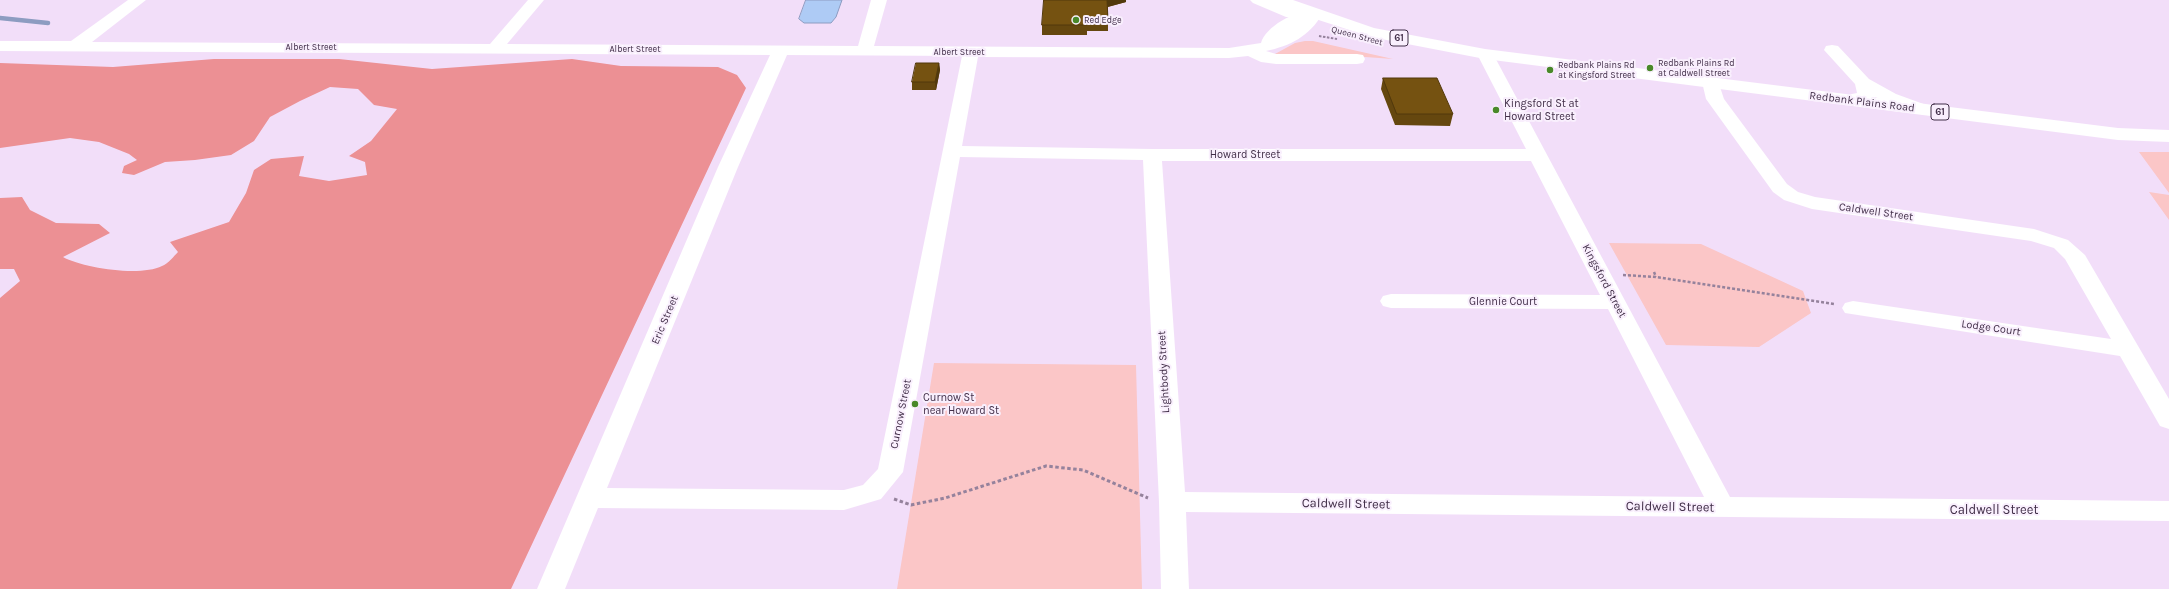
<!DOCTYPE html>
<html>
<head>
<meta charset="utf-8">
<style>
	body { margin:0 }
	canvas { display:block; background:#f2def9 }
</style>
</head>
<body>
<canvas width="2169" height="589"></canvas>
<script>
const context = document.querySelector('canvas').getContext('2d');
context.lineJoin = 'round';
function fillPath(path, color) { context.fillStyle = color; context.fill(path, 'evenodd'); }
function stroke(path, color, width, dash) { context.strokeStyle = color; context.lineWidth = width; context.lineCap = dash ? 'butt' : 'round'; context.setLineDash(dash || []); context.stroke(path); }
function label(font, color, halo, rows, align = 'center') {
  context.font = font + ' Karla,sans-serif'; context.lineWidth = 4; context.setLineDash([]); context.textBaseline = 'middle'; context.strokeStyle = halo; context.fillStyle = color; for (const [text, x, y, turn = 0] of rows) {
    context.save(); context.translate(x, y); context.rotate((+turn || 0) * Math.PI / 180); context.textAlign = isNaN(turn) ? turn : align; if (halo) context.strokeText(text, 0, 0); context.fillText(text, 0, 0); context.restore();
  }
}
fillPath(new Path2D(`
	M1305 41H1313L1393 59 1351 56 1275 54 1295 43Z
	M2139 152H2169V193Z
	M2149 192 2169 195V220Z
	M1609 243 1701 244 1803 291 1811 313 1759 347 1666 345Z
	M934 363 1136 365 1142 589H897Z`), '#fbc6c7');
fillPath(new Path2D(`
	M214 59H339L432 69 572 59 621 66 718 67 737 75 746 88 511 589H0V298L20 281 14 269H0V198L22 197 30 210 56 223 99 224 110 233 63 257C83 268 140 277 162 266 168 264 174 256 178 252L170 242 229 222 246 193 254 170 271 159 304 156 299 176 329 181 367 175 365 162 349 156 371 141 397 109 374 105 358 89 330 87 300 101 270 117 254 141 231 155 195 160 165 162 134 175 122 173 124 166 137 160 129 154 99 142 70 138 0 148V63L113 67Z`), '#ec9094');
const water = new Path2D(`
	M806 0H842L836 17 831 23H804L799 19Z`);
fillPath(water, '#aecbf5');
stroke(water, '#8d9cc1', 1);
stroke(new Path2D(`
	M0 18 48 23`), '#8d9cc1', 4.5);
stroke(new Path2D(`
	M1319 36 1337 39`), '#95829c', 2, [2.5, 1.5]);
stroke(new Path2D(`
	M1654 272 1656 277
	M1623 275 1656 277 1834 304`), '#95829c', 2.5, [3, 2]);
stroke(new Path2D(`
	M894 499 911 505 945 498 1046 466 1083 470 1148 498`), '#95829c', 3, [3.5, 2.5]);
fillPath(new Path2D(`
	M128 0H146L92 42 490 44 528 0H544L507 44 858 46 871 0H887L874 46 1229 48 1261 43C1266 25 1302 6 1320 11L1322 14C1310 36 1290 46 1266 51L1276 54H1357L1363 55 1365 59 1363 63 1357 64H1276L1261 62 1248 56 1229 58 978 57 962 146 1152 149H1526L1477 54 1479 50H1491L1730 497 2169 501V521L1186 512 1189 589H1161L1159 502 1143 160 960 157 903 472 881 499 844 510 598 508 565 589H537L718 167 770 55 0 51V41H71ZM787 55 962 56 878 469 863 485 844 490 607 488 738 167ZM1162 161H1531L1600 295 1391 294 1383 296 1380 301 1383 306 1391 308 1608 309 1704 497 1185 492Z
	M1832 45 1838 46 1869 79 1896 94 1929 106 1932 110 1929 114 1923 115 1875 97 1873 100 1848 105 1842 104 1839 100 1842 96 1857 93 1855 84 1824 50 1826 46Z
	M1711 77 1717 78 1724 99 1787 184 1798 192 1815 197 2034 229 2068 240 2085 255 2169 399V429L2160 426 2120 356 1845 313 1842 308 1845 303 1853 301 2111 339 2065 259 2054 248 2031 241 1812 209 1784 200 1773 192 1706 99 1702 82 1705 78Z`), '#fff');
fillPath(new Path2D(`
	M1250 0H1293L1374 28 1485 49 2118 128 2169 130V142L2118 140 1485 59 1371 37 1300 14 1298 17H1286L1253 3Z`), '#fff');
fillPath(new Path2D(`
	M1044 0 1126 2 1108 7V31H1087V35H1042V25Z
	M939 63 940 70 936 90H912V82Z
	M1383 78 1453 114 1450 126 1395 125 1381 89Z`), '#65470f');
fillPath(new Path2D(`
	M1107 0H1126V2L1107 7Z
	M939 63 940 70 936 90 935 82Z`), '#52390c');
const building = new Path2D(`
	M1044 0H1107L1108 20H1087V25H1042Z
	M916 63H939L935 82H912Z
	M1383 78H1437L1453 114H1397Z`);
fillPath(building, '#755211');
stroke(building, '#52390c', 1);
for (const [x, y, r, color] of [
	[1076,20,4,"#498829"],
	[1650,68,4,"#498829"],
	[1550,70,4,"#498829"],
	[1496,110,4,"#498829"],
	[915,404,4,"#498829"]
]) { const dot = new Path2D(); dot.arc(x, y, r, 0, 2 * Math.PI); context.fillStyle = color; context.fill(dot); stroke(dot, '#f9effd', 1.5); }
label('9px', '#412e48', '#f9effd', [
	["Red Edge",1084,20],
	["Redbank Plains Rd",1658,63],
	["at Caldwell Street",1658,73],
	["Redbank Plains Rd",1558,65],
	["at Kingsford Street",1558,75]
], 'left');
label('9px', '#412e48', '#f9effd', [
	["Queen Street",1357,36,15],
	["Albert Street",311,47],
	["Albert Street",635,49],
	["Albert Street",959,52]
]);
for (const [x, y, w] of [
	[1399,38,18],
	[1940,112,18]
]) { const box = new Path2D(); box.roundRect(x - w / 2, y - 8, w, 16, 3); context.fillStyle = '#f9effd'; context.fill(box); stroke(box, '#412e48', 1); }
label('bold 10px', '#412e48', null, [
	["61",1399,38],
	["61",1940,112]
]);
label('11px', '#412e48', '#f9effd', [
	["Redbank Plains Road",1862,102,7],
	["Howard Street",1245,155],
	["Caldwell Street",1876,212,8],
	["Kingsford Street",1604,281,62],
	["Glennie Court",1503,302],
	["Eric Street",665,320,-67],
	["Lodge Court",1991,328,8],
	["Lightbody Street",1164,372,-93],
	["Curnow Street",901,414,-79]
]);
label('11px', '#412e48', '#f9effd', [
	["Kingsford St at",1504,104],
	["Howard Street",1504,117],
	["Curnow St",923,398],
	["near Howard St",923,411]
], 'left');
label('13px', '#412e48', '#f9effd', [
	["Caldwell Street",1346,504,1],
	["Caldwell Street",1670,507,1],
	["Caldwell Street",1994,510]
]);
</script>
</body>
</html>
